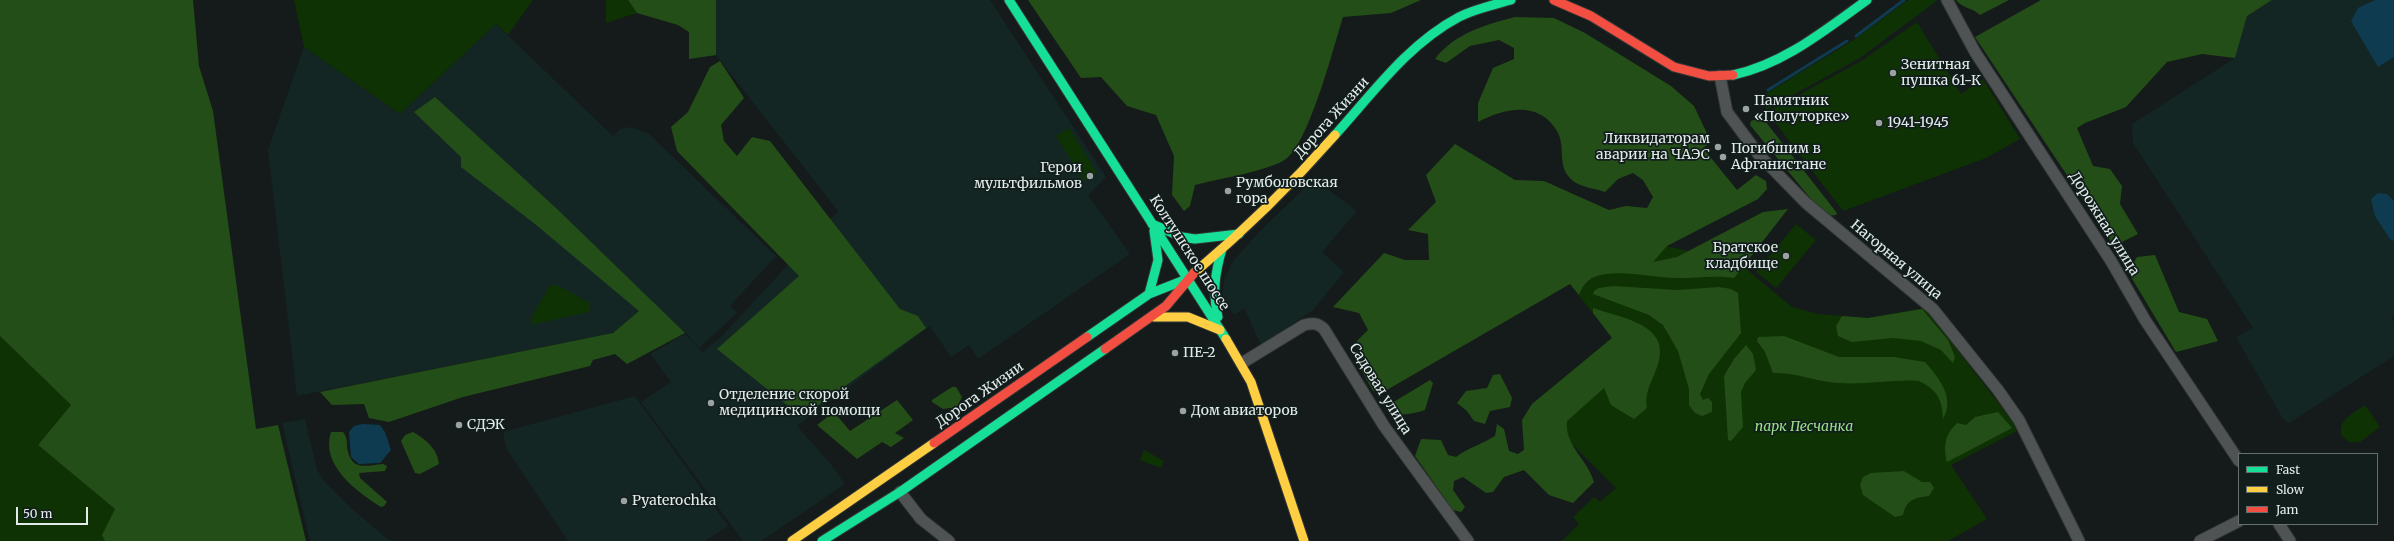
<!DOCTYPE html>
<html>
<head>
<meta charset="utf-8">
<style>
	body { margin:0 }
	#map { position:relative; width:2394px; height:541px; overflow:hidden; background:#141b1a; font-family:Merriweather,serif }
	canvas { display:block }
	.legend { position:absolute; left:2238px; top:453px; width:140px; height:72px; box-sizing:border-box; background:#111e1c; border:1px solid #65706e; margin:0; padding:5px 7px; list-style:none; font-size:12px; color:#e3ebea }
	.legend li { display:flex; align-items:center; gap:8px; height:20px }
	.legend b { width:20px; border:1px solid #65706e }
	.scale { position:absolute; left:16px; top:507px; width:72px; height:18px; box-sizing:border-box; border:2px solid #e3ebea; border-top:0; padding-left:5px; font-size:12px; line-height:14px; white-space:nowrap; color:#e3ebea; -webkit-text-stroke:3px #111e1c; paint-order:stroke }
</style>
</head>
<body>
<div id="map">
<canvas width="2394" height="541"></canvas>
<ul class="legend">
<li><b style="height:5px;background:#16e098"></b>Fast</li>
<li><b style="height:5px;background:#ffcf43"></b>Slow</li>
<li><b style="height:5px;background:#f24e42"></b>Jam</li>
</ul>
<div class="scale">50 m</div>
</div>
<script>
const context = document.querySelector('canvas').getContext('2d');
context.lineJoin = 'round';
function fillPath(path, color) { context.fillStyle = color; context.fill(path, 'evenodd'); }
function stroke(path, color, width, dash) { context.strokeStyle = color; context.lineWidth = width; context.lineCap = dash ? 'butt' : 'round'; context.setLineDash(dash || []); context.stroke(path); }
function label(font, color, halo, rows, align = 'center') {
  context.font = font + ' Merriweather,serif'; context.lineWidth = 3.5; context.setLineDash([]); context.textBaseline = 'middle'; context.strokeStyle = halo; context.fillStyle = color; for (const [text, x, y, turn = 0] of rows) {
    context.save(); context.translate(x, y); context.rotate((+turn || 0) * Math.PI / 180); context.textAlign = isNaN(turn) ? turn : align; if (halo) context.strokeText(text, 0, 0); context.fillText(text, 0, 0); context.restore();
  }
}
fillPath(new Path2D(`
	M716 0H990L1106 177 1088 195 1130 254 978 359 969 345 951 357 930 326 797 426 830 463 845 484 761 541H743L641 402 671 382 650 354 685 334 702 352 720 338 838 211 716 55Z
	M2272 0H2394V315L2391 317 2394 322V356L2289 423 2283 419 2236 337 2253 328 2133 143 2132 124 2235 58 2247 16Z
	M496 24 613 136 620 129 630 127 649 134 776 256 730 306 737 313 699 348 685 332 639 311 613 333 297 396 268 150 304 47 400 114Z
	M1314 179 1357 211 1322 252 1344 272 1313 310 1261 345 1244 308 1234 315 1225 302 1222 295 1224 279 1234 260 1259 232Z
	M635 396 728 526 705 541H568L506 448 503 432Z
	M305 419 317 470 324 481 350 507 390 541H310L282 423Z`), '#132624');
fillPath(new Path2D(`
	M294 0H533L508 35 496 24 400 114 304 47Z
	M606 0H628L637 13 606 23Z
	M1908 0H1938L1860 58 1766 110 1764 95 1855 39Z
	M1917 22 1961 94 1983 79 2020 139 1986 158 1843 211 1767 112 1861 61Z
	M1069 128 1097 173 1084 181 1056 136Z
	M1796 224 1816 240 1776 288 1756 272Z
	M1628 237 1739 263 1792 307 1817 314 1868 318 1925 308 2019 430 1951 465 1987 519 1948 541H1562L1579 524 1573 517 1594 497 1600 502 1616 488 1532 404 1612 338 1570 284Z
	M557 285 590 303 589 312 531 325V318L550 286Z
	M0 336 71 405 38 445 115 509 103 535 105 541H0Z
	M2365 405 2380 427 2360 442H2349L2342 436C2336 420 2354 413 2365 405Z
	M1144 450 1164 461 1161 468 1140 460Z`), '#0e3204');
fillPath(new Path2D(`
	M0 0H193L199 66 213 111 256 429 278 425 306 541H105L102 535 115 509 38 445 71 405 0 336Z
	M628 0H716V55L689 59V32L678 25 637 13Z
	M1028 0H1421L1391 13 1343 17C1334 45 1308 149 1283 161 1259 173 1221 178 1195 185L1190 206 1184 211 1172 195 1174 156 1156 115 1127 106 1101 77 1081 78Z
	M1956 0H2009L1980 15C1973 8 1962 8 1956 0Z
	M2041 0H2272L2247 16 2235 58 2202 54 2167 62 2126 107 2085 123 2077 128 2093 166 2110 169 2122 186 2120 204 2138 234 2114 246 1975 37Z
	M1515 17 1554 18 1585 33 1671 86 1694 106 1711 142 1703 148 1737 190 1756 175 1766 181 1767 189 1758 199 1667 246 1653 262 1677 257 1763 212 1788 209 1734 278C1715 275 1697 278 1678 278 1654 278 1617 268 1594 277 1586 281 1582 287 1579 295L1570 284 1385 391H1373L1359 366 1357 341 1368 330 1359 313 1333 307 1384 253 1405 260H1429L1428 234 1408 230 1436 202 1426 175 1455 144 1515 180 1544 181 1609 210 1626 206 1647 208 1653 197 1643 180 1633 173 1618 179 1605 192C1597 189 1580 187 1573 181 1556 167 1566 149 1558 133 1540 100 1505 108 1478 122V103L1493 68 1514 59V48L1499 40 1470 46 1446 63 1435 59C1455 33 1485 25 1515 17Z
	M720 61 744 98 721 125 724 141 737 156 752 137 770 141 900 309 918 316 926 328 802 417 717 349 799 276 677 151 671 127 688 112 710 67Z
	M435 97 557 209 685 333 627 364 615 354 593 360 590 366 463 397 389 422 369 418 364 404 332 405 320 392 613 333 639 311 535 224 461 167V157L414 112Z
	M1757 119 1765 121 1837 213 1836 215 1825 216 1750 125 1751 121Z
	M2155 255 2179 312 2207 319 2218 341 2176 352 2128 272 2137 257Z
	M1613 286 1677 290 1719 287 1731 289 1738 293 1741 333 1709 374 1700 394 1703 400 1708 398 1712 402V412L1702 416 1695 413 1689 405V389L1678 351 1663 325 1649 315 1593 294 1594 291 1599 288Z
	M1593 308C1625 319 1675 325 1656 370 1651 383 1644 394 1647 408L1634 419 1611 405 1604 388 1567 421C1564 445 1588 460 1594 482L1573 503 1549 495 1524 470 1504 477 1493 492 1486 493 1463 477 1454 481 1453 490 1465 507 1461 512 1453 510 1415 456 1421 439 1441 440 1448 455 1456 457C1468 448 1482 444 1495 436L1497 424 1504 429 1509 451 1518 454 1524 450 1522 420 1532 404 1612 338 1593 313Z
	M1922 309 1948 340 1955 357 1953 363 1941 350 1921 341 1893 338 1852 342 1838 336 1836 326 1842 316 1868 318Z
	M1784 336 1839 357H1894L1925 362C1940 379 1955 398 1943 419 1942 400 1938 390 1919 381 1893 379 1866 385 1839 383 1816 382 1797 372 1773 373L1765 352 1757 341 1758 337Z
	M1746 345 1753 354 1756 370 1745 383 1741 392 1743 427 1731 441 1728 440 1724 376 1734 359Z
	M1500 374 1512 398 1510 407 1490 411 1485 424 1474 421 1467 411 1457 403 1466 391 1487 388 1493 375Z
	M1430 380 1433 383 1425 410C1413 414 1399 417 1387 411V406Z
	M952 387H956L962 397 957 407 943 409 932 402V400Z
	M897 400 913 420 895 433 904 438 891 447 882 442 857 459 817 425 834 412 850 431Z
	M1998 412 2012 428 1947 462C1943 445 1945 435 1957 423L1966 425 1975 417Z
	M331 432H343C347 437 347 441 347 447 351 471 364 466 383 464L387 466 385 471 359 473 360 478 387 502 384 506 381 507C357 492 320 465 331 432Z
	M413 432C425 439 438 449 439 464L420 474 415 473 401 441 405 435Z
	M1904 471 1922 482H1930L1934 488 1929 496C1914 498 1907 499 1903 515L1895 517 1863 495 1860 485 1863 477 1871 473Z`), '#244e17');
fillPath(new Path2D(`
	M2375 0H2394V57L2378 67 2351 21 2358 8Z
	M2378 193 2387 194 2394 201V241L2390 239 2375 216 2371 199Z
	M363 424 380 425 385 432 391 450 380 463 359 464 351 457 349 432 354 426Z`), '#0f3b51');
stroke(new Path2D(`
	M1856 36 1904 0
	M1768 90 1847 41`), '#0f3b51', 3);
const street = new Path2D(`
	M1947 0 1975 52 2111 261 2145 320 2239 461
	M1720 76 1727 112 1759 155 1806 203 1933 309 1998 390 2019 420 2079 541
	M1242 363 1304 325C1313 323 1318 323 1324 329L1384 426 1468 541
	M900 492 921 519 949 541
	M2279 524 2290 541
	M2200 541 2239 521`);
const fast = new Path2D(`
	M1009 0 1226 339
	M1733 75C1784 64 1825 30 1867 0
	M1335 135C1373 93 1408 44 1459 17 1475 9 1493 5 1511 0
	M1152 224 1182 237 1195 239 1239 234
	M1149 294 1158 260 1154 231
	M1218 317C1212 293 1215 273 1222 249
	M1087 337 1149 294 1187 279
	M822 541 900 492 1105 349`);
const slow = new Path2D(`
	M1194 273C1245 230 1291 185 1335 135
	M1154 317H1188L1220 330
	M1226 339 1251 382 1304 541
	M792 541 934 443`);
const jam = new Path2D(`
	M1554 0 1591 16 1674 67 1709 76 1733 75
	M1105 349 1166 306 1194 273
	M934 443 1087 337`);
stroke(street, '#323736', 13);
stroke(fast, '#323736', 11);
stroke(slow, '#323736', 11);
stroke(jam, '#323736', 11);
stroke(street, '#4f5353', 11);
stroke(fast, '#16e098', 9);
stroke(slow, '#ffcf43', 9);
stroke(jam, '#f24e42', 9);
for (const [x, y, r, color] of [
	[1893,73,4,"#9ba2a1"],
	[1746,109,4,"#9ba2a1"],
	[1879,123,4,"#9ba2a1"],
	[1718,147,4,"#9ba2a1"],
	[1723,157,4,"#9ba2a1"],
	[1090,176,4,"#9ba2a1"],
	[1228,191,4,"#9ba2a1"],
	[1786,256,4,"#9ba2a1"],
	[1175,353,4,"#9ba2a1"],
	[711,403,4,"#9ba2a1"],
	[1183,411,4,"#9ba2a1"],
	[459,425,4,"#9ba2a1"],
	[624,501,4,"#9ba2a1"]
]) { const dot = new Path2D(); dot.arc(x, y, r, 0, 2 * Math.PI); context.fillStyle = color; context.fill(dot); stroke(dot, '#111e1c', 1.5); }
label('14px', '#e3ebea', '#111e1c', [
	["Зенитная",1901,65],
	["пушка 61-К",1901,81],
	["Памятник",1754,101],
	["«Полуторке»",1754,117],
	["1941-1945",1887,123],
	["Ликвидаторам",1710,139,"right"],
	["аварии на ЧАЭС",1710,155,"right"],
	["Погибшим в",1731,149],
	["Афганистане",1731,165],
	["Герои",1082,168,"right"],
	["мультфильмов",1082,184,"right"],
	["Румболовская",1236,183],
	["гора",1236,199],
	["Братское",1778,248,"right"],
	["кладбище",1778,264,"right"],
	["ПЕ-2",1183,353],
	["Отделение скорой",719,395],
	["медицинской помощи",719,411],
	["Дом авиаторов",1191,411],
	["СДЭК",467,425],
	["Pyaterochka",632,501]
], 'left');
label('14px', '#e3ebea', '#111e1c', [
	["Дорога Жизни",1332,118,-48],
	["Дорожная улица",2104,224,58],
	["Колтушское шоссе",1189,253,57],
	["Нагорная улица",1896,260,40],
	["Садовая улица",1380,389,58],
	["Дорога Жизни",980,395,-35]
]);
label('italic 14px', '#9ce189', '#111e1c', [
	["парк Песчанка",1804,427]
]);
</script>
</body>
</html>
